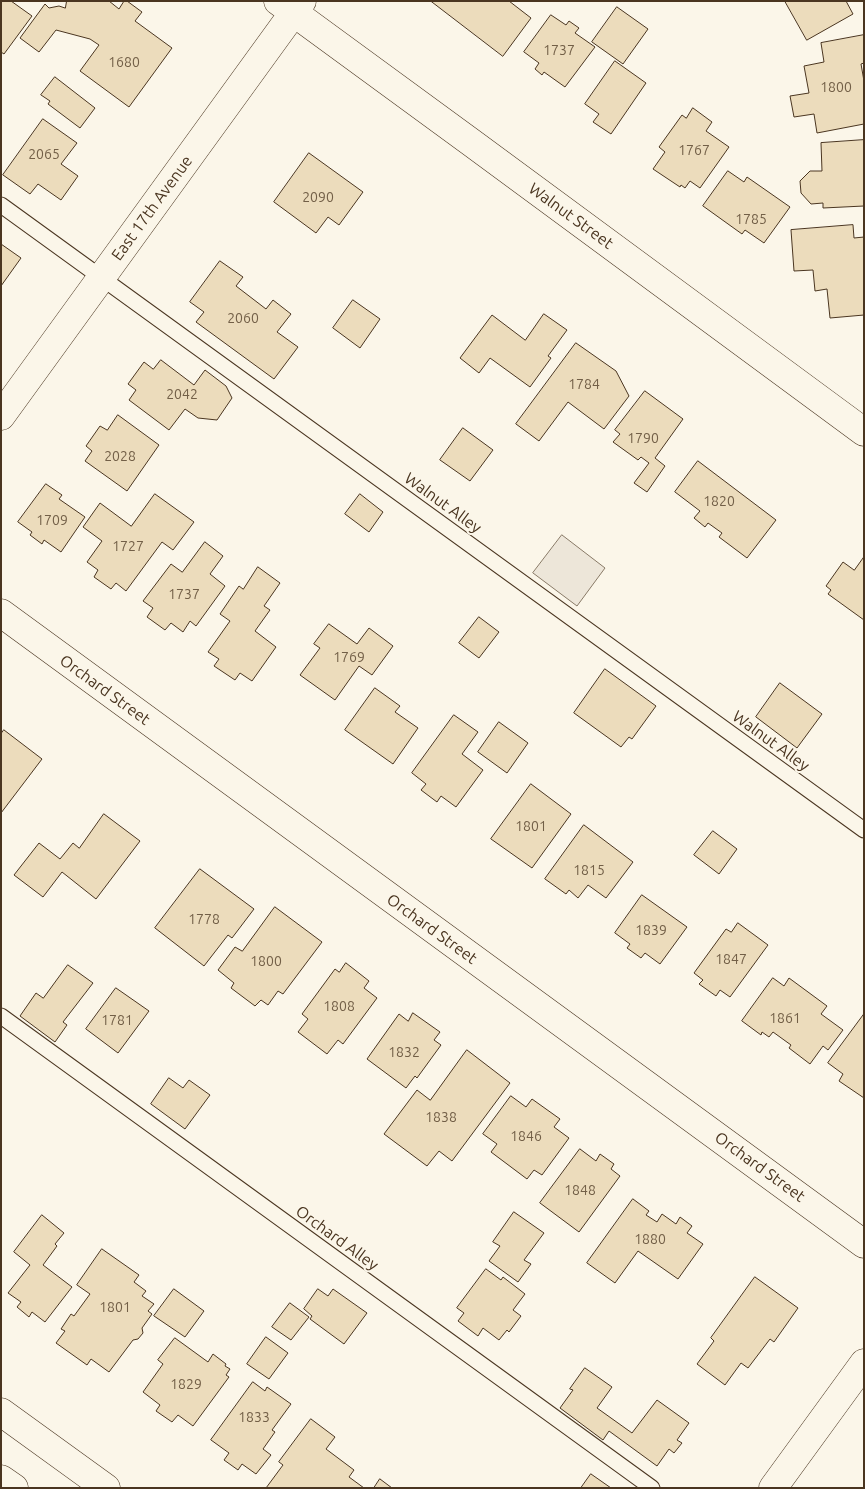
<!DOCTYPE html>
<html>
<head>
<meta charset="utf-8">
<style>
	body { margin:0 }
	#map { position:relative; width:865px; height:1489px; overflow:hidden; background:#fbf6e9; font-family:Ubuntu,sans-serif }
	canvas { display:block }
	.frame { position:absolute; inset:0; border:2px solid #4a3520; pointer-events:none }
</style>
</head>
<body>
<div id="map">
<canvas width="865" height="1489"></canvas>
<div class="frame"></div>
</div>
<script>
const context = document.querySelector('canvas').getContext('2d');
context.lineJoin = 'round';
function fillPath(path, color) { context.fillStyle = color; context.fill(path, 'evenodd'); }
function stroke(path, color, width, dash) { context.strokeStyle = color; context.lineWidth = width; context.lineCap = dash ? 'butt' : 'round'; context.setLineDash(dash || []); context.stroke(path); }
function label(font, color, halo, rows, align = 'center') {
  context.font = font + ' Ubuntu,sans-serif'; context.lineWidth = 4; context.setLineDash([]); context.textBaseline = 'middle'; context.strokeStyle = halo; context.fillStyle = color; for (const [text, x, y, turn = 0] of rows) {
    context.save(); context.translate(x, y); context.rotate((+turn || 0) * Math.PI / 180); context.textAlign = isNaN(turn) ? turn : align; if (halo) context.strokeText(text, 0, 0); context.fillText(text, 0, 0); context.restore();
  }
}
const green = new Path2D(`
	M562 535 605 568 577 606 533 573Z`);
fillPath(green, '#ede6d9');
stroke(green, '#887966', 1);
const building = new Path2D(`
	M3 1H11L32 16 4 54 1 52V3Z
	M67 1H109L119 9 124 1H127L142 12 135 21 172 48 129 107 80 71 99 45 90 39 56 30 39 52 20 38 45 4 49 8 59 6 65 8Z
	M431 1H509L531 18 503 56Z
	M785 1H846L853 14 807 40Z
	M617 7 648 29 623 64 592 42Z
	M551 15 566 25 569 21 579 28 575 33 595 47 565 87 544 72 542 75 535 69 539 63 524 52Z
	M864 35V63L861 64 864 81V124L817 133 814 114 794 117 790 96 809 93 804 66 824 62 821 43Z
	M615 61 646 83 611 134 593 122 599 114 585 104Z
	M55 77 95 108 80 128 48 104 50 101 41 95Z
	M693 108 712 122 706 131 729 147 700 188 690 181 685 188 681 185 680 187 653 169 665 152 659 147 682 115 686 118Z
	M43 119 77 143 61 164 78 176 61 200 38 184 30 194 3 175Z
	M864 140V206L823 208V203L811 204 801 193 800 181 810 171H822L821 143Z
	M309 153 363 192 339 225 328 217 316 233 274 202Z
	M728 171 744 182 747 177 790 207 764 243 745 230 742 234 703 206Z
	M853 225 854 238 864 237V315L830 318 827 289 815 291 813 270 794 271 791 230Z
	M1 244 21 258 1 286Z
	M220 261 243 277 236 286 266 309 273 300 291 314 277 332 298 347 274 379 196 322 204 312 190 302Z
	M353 300 380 319 360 348 333 328Z
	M544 314 567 330 548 356 551 358 530 387 490 358 479 373 460 358 492 315 525 340Z
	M576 343 616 371 629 396 604 429 568 402 539 441 516 424Z
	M161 360 194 385 205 370 226 386 232 398 217 420 198 418 185 409 169 430 129 400 136 390 128 384 144 362 153 369Z
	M645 391 683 419 655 458 665 466 647 492 634 483 649 463 641 457 638 460 613 442 620 434 615 430Z
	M118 415 159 445 127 491 85 461 92 451 86 446 100 426 107 430Z
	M463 428 493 450 470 481 440 460Z
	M698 461 776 520 747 558 719 537 722 533 708 523 705 527 694 518 700 511 675 492Z
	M46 484 62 495 59 499 85 517 61 552 44 540 42 544 30 535 32 532 18 522Z
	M155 494 194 522 173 550 162 542 126 591 116 583 111 589 94 577 98 570 87 562 102 541 83 527 100 503 131 526Z
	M360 494 383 512 369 532 345 514Z
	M205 542 223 556 210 574 225 586 196 626 190 621 183 632 171 623 165 630 147 617 153 608 143 601 171 564 182 572Z
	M864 557V620L828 594 831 590 826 586 843 562 854 570Z
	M258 567 280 583 264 606 270 610 255 631 276 647 252 681 240 673 235 680 214 666 219 659 208 652 230 621 220 614 239 586 243 589Z
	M479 617 499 632 479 658 459 643Z
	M329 624 357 644 369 628 393 646 372 675 359 666 335 700 300 675 320 648 314 644Z
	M605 669 656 706 632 739 629 737 621 747 574 713Z
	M780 683 822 714 797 748 756 717Z
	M375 688 400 706 395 712 418 728 393 764 345 730Z
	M454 715 478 732 462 754 483 770 456 807 441 796 437 802 421 790 426 784 412 773Z
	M499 722 528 743 507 773 478 752Z
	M4 730 42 759 1 813V734Z
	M531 784 571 814 532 868 491 839Z
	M104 814 140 841 96 899 62 872 43 897 14 875 39 843 60 859 73 843 79 848Z
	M584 825 633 862 606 898 588 885 578 898 569 890 566 894 545 879Z
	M713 831 737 849 719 874 694 855Z
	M200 869 254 909 232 938 228 935 204 966 155 928Z
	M642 895 687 927 660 964 645 953 641 958 627 948 630 944 615 933Z
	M275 907 322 942 283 994 278 991 268 1005 261 1000 255 1006 231 988 234 983 218 970 235 947 242 951Z
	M738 923 768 945 730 997 720 990 716 996 699 984 703 980 694 973 726 929 731 932Z
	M346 963 369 981 364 988 377 998 343 1044 338 1040 327 1054 298 1032 308 1019 302 1014 335 969 339 972Z
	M68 965 93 983 63 1022 67 1025 55 1042 20 1016 36 993 43 998Z
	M773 978 784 986 789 978 827 1006 821 1014 843 1030 828 1050 823 1046 810 1064 789 1048 791 1045 773 1032 769 1037 762 1032 761 1035 742 1021Z
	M116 988 149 1011 118 1053 86 1029Z
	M413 1013 440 1032 434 1040 441 1045 417 1078 415 1076 406 1088 367 1059 399 1014 408 1021Z
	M864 1014V1098L839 1081 843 1074 828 1063Z
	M467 1050 510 1083 452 1161 439 1151 427 1166 384 1134 417 1090 430 1100Z
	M169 1078 183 1088 189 1080 210 1095 185 1129 151 1104Z
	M511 1096 526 1107 532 1099 560 1119 554 1127 569 1138 542 1175 534 1170 527 1179 491 1152 497 1144 483 1134Z
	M580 1149 596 1161 600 1154 614 1164 611 1169 620 1176 579 1232 540 1203Z
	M633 1199 649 1211 646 1215 657 1222 662 1214 676 1224 680 1217 692 1226 687 1233 703 1244 678 1279 638 1251 615 1283 587 1263Z
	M514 1212 544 1233 524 1260 531 1264 518 1282 489 1261 500 1246 493 1242Z
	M42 1215 64 1233 55 1244 57 1246 43 1265 72 1287 45 1322 32 1312 29 1317 17 1307 21 1302 8 1293 30 1265 14 1252Z
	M102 1249 139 1275 134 1282 146 1291 142 1296 154 1304 148 1311 152 1314 142 1328 143 1333 138 1339 133 1340 109 1372 91 1359 87 1365 56 1343 65 1331 61 1329 71 1314 74 1316 90 1294 77 1285Z
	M486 1269 501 1280 503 1277 525 1294 513 1310 521 1316 509 1332 507 1330 499 1340 483 1328 478 1336 458 1321 464 1313 457 1308Z
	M755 1277 798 1308 774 1342 770 1339 748 1368 741 1363 725 1385 697 1364 714 1341 711 1338Z
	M174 1289 204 1311 185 1337 154 1316Z
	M318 1289 328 1296 333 1289 367 1313 344 1344 310 1319 312 1316 304 1309Z
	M290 1303 309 1317 291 1340 272 1327Z
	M266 1337 288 1353 269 1379 247 1364Z
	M175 1338 208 1362 213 1354 226 1364 225 1366 230 1369 226 1375 229 1377 193 1426 178 1415 172 1422 156 1411 160 1405 143 1392 163 1364 158 1360Z
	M585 1368 612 1387 597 1408 632 1433 657 1400 689 1423 677 1440 682 1443 674 1453 669 1449 657 1466 609 1431 603 1440 560 1408 573 1390 570 1389Z
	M253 1382 265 1391 267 1387 291 1404 272 1430 275 1432 263 1449 271 1455 256 1474 242 1464 238 1470 224 1460 229 1453 211 1440Z
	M311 1419 335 1437 326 1449 354 1470 349 1477 364 1488H266L283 1465 279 1462Z
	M591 1474 611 1488H581Z
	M380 1479 392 1488H374Z`);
fillPath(building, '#ecdcbc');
stroke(building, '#4a3520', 1);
const service = new Path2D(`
	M1 205 864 830
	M1 1016 652 1488`);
const minor = new Path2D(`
	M278 1 472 143 864 432
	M1 416 302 1
	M1 613 864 1244
	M1 1412 106 1488
	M1 1479 14 1488`);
const tertiary = new Path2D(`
	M773 1488 864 1363`);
stroke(service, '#4a3520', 17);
stroke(minor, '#4a3520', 29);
stroke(tertiary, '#4a3520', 29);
stroke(service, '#fbf6e9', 15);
stroke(minor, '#fbf6e9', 28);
stroke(tertiary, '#fbf6e9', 28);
label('14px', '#725f47', null, [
	["1737",559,50],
	["1680",124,62],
	["1800",836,87],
	["1767",694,150],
	["2065",44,154],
	["2090",318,197],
	["1785",751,219],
	["2060",243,318],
	["1784",584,384],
	["2042",182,394],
	["1790",643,438],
	["2028",120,456],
	["1820",719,501],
	["1709",52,520],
	["1727",128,546],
	["1737",184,594],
	["1769",349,657],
	["1801",531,826],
	["1815",589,870],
	["1778",204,919],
	["1839",651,930],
	["1847",731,959],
	["1800",266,961],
	["1808",339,1006],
	["1861",785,1018],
	["1781",117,1020],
	["1832",404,1052],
	["1838",441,1117],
	["1846",526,1136],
	["1848",580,1190],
	["1880",650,1239],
	["1801",115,1307],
	["1829",186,1384],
	["1833",254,1417]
]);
label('16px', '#4a3520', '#fbf6e9', [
	["East 17th Avenue",152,208,-54],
	["Walnut Street",571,216,36],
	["Walnut Alley",443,503,36],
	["Orchard Street",105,690,36],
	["Walnut Alley",771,741,36],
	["Orchard Street",432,929,36],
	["Orchard Street",760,1167,36],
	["Orchard Alley",337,1238,36]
]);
</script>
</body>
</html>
